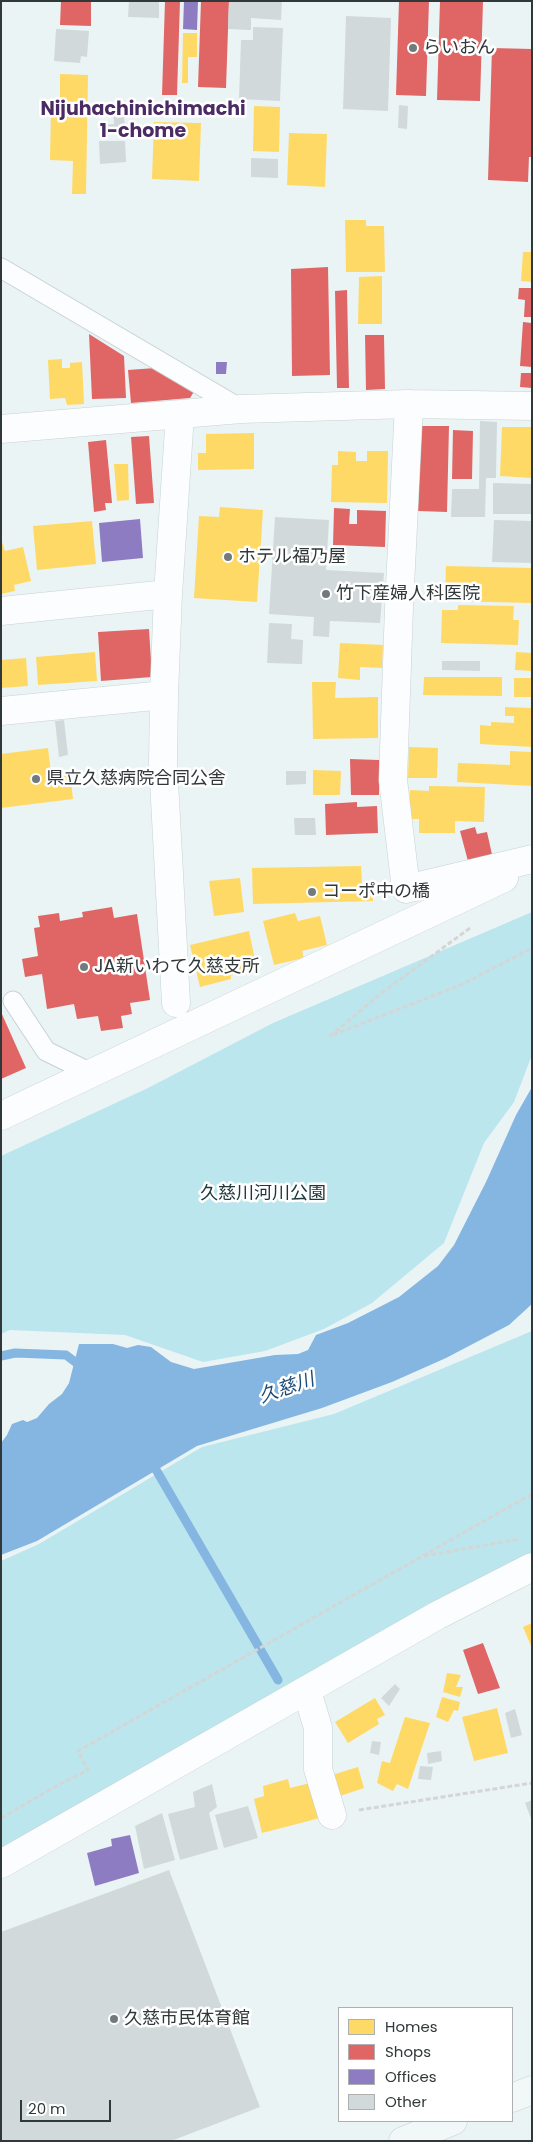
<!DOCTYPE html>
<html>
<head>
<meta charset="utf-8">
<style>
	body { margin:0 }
	#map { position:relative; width:533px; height:2142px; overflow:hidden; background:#eaf4f5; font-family:Poppins,sans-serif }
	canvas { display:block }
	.frame { position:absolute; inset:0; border:2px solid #313839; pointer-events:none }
	.legend { position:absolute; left:338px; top:2007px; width:175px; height:115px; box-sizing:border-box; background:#fff; border:1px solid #adafb0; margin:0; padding:6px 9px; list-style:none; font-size:15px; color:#313839 }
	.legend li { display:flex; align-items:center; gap:10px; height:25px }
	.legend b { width:25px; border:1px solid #adafb0 }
	.scale { position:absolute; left:20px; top:2100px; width:91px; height:22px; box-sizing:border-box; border:2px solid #313839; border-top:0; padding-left:6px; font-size:15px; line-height:18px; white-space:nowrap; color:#313839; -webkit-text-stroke:4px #fff; paint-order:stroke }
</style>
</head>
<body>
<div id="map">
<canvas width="533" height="2142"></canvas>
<div class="frame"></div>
<ul class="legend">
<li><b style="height:14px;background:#ffd966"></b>Homes</li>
<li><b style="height:14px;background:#e06666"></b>Shops</li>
<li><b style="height:14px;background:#8e7cc3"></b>Offices</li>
<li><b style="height:14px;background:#d1d9db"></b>Other</li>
</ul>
<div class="scale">20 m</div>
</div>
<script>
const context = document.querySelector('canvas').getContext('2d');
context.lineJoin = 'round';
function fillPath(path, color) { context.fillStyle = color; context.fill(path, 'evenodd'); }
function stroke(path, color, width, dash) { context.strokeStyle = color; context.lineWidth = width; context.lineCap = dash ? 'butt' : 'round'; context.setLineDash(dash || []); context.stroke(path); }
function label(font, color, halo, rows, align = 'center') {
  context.font = font + ' Poppins,"Noto Sans JP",sans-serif'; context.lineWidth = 5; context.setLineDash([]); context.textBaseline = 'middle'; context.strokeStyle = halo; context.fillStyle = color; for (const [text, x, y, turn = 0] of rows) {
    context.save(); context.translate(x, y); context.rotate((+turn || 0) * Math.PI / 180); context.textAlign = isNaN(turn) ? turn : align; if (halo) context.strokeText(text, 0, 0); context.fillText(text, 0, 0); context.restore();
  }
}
fillPath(new Path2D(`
	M532 912V1055L514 1102 484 1143 444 1243 372 1303 324 1329 265 1351 203 1362 125 1335 10 1330 1 1334V1156L148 1088 273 1023Z
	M532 1331V1561L1 1854V1561L39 1544 202 1447 334 1414Z`), '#bbe6ed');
fillPath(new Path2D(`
	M532 1087V1304L509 1325 446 1358 392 1382 322 1408 197 1446 37 1541 1 1555V1443L7 1435 12 1424 23 1420 27 1422 37 1418 49 1404 62 1394 69 1383 79 1344H113L127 1348 138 1345 151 1347 171 1362 194 1369 275 1355 298 1354 308 1350 316 1335 348 1323 399 1297 438 1266 454 1245 486 1182 516 1115Z`), '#85b6e2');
fillPath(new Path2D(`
	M183 33H197V57H188V83H182Z
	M60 74 88 75 86 194H72L73 161 50 160 51 110H60Z
	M254 106 280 107 279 152 253 151Z
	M154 122 201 123 199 181 152 179Z
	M289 133 327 134 325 187 287 185Z
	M345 220H366V226H384L385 272H346Z
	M523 252H532V282L521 281Z
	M382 276V324H358L359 277Z
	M62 359V368H70V363L82 362 84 404 67 405 65 398 50 399 48 360Z
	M502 427H532V478L500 476Z
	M254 433V469L198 470V453H206V434Z
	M338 451 356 452V461H367V451H388L387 503 331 502 332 465H338Z
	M114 464H128L129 500 117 501Z
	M220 507 263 510 257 602 194 598 199 516 219 517Z
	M92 521 96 564 37 570 33 526Z
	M1 539 5 551 23 547 31 581 14 585 15 591 1 594Z
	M446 566 532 568V603L445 601Z
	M458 605 514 606 513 620H519L518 645 441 643 442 610H458Z
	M340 643 383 645 382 668 360 667V680L338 678Z
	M95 652 97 681 38 685 36 657Z
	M516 652 532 653V671L515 670Z
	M26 658 28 686 1 688V660Z
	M424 677H502V696L423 695Z
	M514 678H532V697H514Z
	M312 682H336L335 698 378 697V738L313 739Z
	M505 707 532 708V747L480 744V725L491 726V722L514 723V716H505Z
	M409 747 438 748 437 778H408Z
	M48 748 51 773 70 771 73 799 1 808V754Z
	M510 751 532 752V786L457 782 458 763 510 765Z
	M313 770 341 771 340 795H313Z
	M429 786 485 787 484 822 455 821V833H419V819H410V790L429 791Z
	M361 866 362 884 372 883 373 901 253 904 252 868Z
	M240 878 244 912 214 916 209 881Z
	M295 913 298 921 320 916 327 945 302 951 304 958 274 965 263 921Z
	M249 931 257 969 231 975V979L200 987 190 945Z
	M532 1623V1648L523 1627Z
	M447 1673 461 1675 456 1687H463L460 1697 443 1692Z
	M442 1697 460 1702 458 1711 454 1710 448 1722 436 1717Z
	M375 1698 385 1715 377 1719 379 1724 348 1743 335 1722Z
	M497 1708 508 1753 474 1761 462 1717Z
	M405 1717 430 1723 408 1789 397 1784 393 1791 377 1783 382 1761 390 1763Z
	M358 1767 364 1788 337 1797 332 1775Z
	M288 1779 290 1788 310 1783 320 1818 262 1833 254 1799 264 1796 263 1786Z`), '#ffd966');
fillPath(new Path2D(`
	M61 1H91V26L60 25Z
	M165 1H180L177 95H162Z
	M201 1H229L226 88 198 87Z
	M399 1H429L426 96 396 95Z
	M440 1H483L480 101 437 100Z
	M492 48 532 49V157H529L528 182 488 180Z
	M328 267 330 375 292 376 291 269Z
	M519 288H532V317H524L525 300 518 299Z
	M347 290 349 388H337L335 291Z
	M523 322 532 323V367L520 366Z
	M89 334 124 356 126 398 92 399Z
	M365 335H384L385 389 366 390Z
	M155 368 195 390 190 398 131 403 128 370Z
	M521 373H532V388L520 387Z
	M420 426H449L447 512 418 511Z
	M453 430 473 431 472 479H452Z
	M149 436 154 503 136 504 131 437Z
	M106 440 112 503H105L106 510 94 512 88 442Z
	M334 508 350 509 349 524H357V510L386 511 385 547 333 545Z
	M149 629 152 677 101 681 98 632Z
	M350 759 379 760V795H351Z
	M357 802V807L377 806 378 833 326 835 325 804Z
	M475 827 477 834 487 832 493 859 469 865 460 831Z
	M112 907 114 918 137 914 150 1000 130 1003 132 1014 121 1016 123 1028 101 1031 98 1016 77 1019 74 1004 47 1009 42 974 25 977 22 959 38 956 34 928 40 927 38 916 59 913 60 921 83 917 82 912Z
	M1 1012 26 1068 1 1079Z
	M483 1643 500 1688 478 1694 463 1650Z`), '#e06666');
fillPath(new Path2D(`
	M184 1H198L197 30 183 29Z
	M216 362H227L226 374H216Z
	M140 519 143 558 102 562 99 523Z
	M130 1835 139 1873 95 1886 87 1853 112 1846 111 1839Z`), '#8e7cc3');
stroke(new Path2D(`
	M1 1356 15 1353 66 1355 83 1368
	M151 1461 278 1680`), '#85b6e2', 9);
fillPath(new Path2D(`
	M129 1H159V18L128 17Z
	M229 1H282L281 20 251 18V30L228 29Z
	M346 16 391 18 388 111 343 109Z
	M253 27 283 28 280 101 239 99 241 40H253Z
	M56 29 89 31 87 57 81 56 80 63 54 61Z
	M399 105 408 106 407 129 398 128Z
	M113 109H124L125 133 101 134 100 125 114 124Z
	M99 141H125L126 162 100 164Z
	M251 158 278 159V178L251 177Z
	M480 421 497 422 496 478H486L485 517H451L452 489H479Z
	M493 483 532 484V514H493Z
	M275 517 329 520 326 570 384 573 380 623 330 621 329 637 313 636 314 617 269 614Z
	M494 520 532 521V563L492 562Z
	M269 623 292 624 291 639 303 640 302 664 267 663Z
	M442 661H480V671L442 670Z
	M64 720 68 755 59 757 55 721Z
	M286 771H306V784L286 785Z
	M294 818H315L316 835H295Z
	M395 1684 400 1689 389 1706 381 1698Z
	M515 1709 522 1735 511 1738 505 1713Z
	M372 1741 381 1742 379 1755 370 1753Z
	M441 1751 442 1761 428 1764 427 1753Z
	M420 1766 433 1767 431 1780 418 1779Z
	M212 1784 217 1807 209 1813 218 1849 180 1860 168 1814 195 1807 193 1792Z
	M532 1800V1821L525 1803Z
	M248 1806 258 1838 224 1848 215 1815Z
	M162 1813 175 1860 144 1869 135 1826Z
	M169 1870 260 2107 171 2141H1V1932Z`), '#d1d9db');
const lane = new Path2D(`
	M1 268 241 409
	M13 1001 46 1051 91 1073`);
const street = new Path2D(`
	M409 404 399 607 393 780 406 889 532 859
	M1 429 241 409 409 404 532 406
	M1 611 168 594
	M1 711 164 695
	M176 1003 163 763 164 695 168 594 180 414
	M1 1116 504 878
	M307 1691 318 1728V1769L332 1815
	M1 1864 438 1615 532 1567`);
const secondary = new Path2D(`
	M512 2098 532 2090
	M403 2141 453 2121`);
stroke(lane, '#c9d1d2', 21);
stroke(street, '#c9d1d2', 29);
stroke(secondary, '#c9d1d2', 29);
stroke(new Path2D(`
	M470 928 383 992 330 1036 463 984 532 948
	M424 1556 519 1539
	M359 1810 532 1783
	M1 1818 58 1785 88 1770 78 1751 532 1494`), '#d4d6d6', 3, [5, 2.5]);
stroke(lane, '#fcfdfe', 19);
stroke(street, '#fcfdfe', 28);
stroke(secondary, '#f2f8f8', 28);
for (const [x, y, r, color] of [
	[413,48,5,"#727a7b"],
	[228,557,5,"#727a7b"],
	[326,594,5,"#727a7b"],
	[36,779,5,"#727a7b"],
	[312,892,5,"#727a7b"],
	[84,967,5,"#727a7b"],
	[114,2019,5,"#727a7b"]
]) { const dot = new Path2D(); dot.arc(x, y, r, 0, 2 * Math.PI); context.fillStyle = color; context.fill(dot); stroke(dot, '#fff', 2); }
label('18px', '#313839', '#fff', [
	["らいおん",423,48],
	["ホテル福乃屋",238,557],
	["竹下産婦人科医院",336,594],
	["県立久慈病院合同公舎",46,779],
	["コーポ中の橋",322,892],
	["JA新いわて久慈支所",94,967],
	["久慈市民体育館",124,2019]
], 'left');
label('18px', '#20373a', '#fff', [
	["久慈川河川公園",263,1194]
]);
label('bold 19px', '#4b2b64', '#fff', [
	["Nijuhachinichimachi",143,110],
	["1-chome",143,132]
]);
label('italic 19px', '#1d4b76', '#fff', [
	["久慈川",287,1389,-19]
]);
</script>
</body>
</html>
